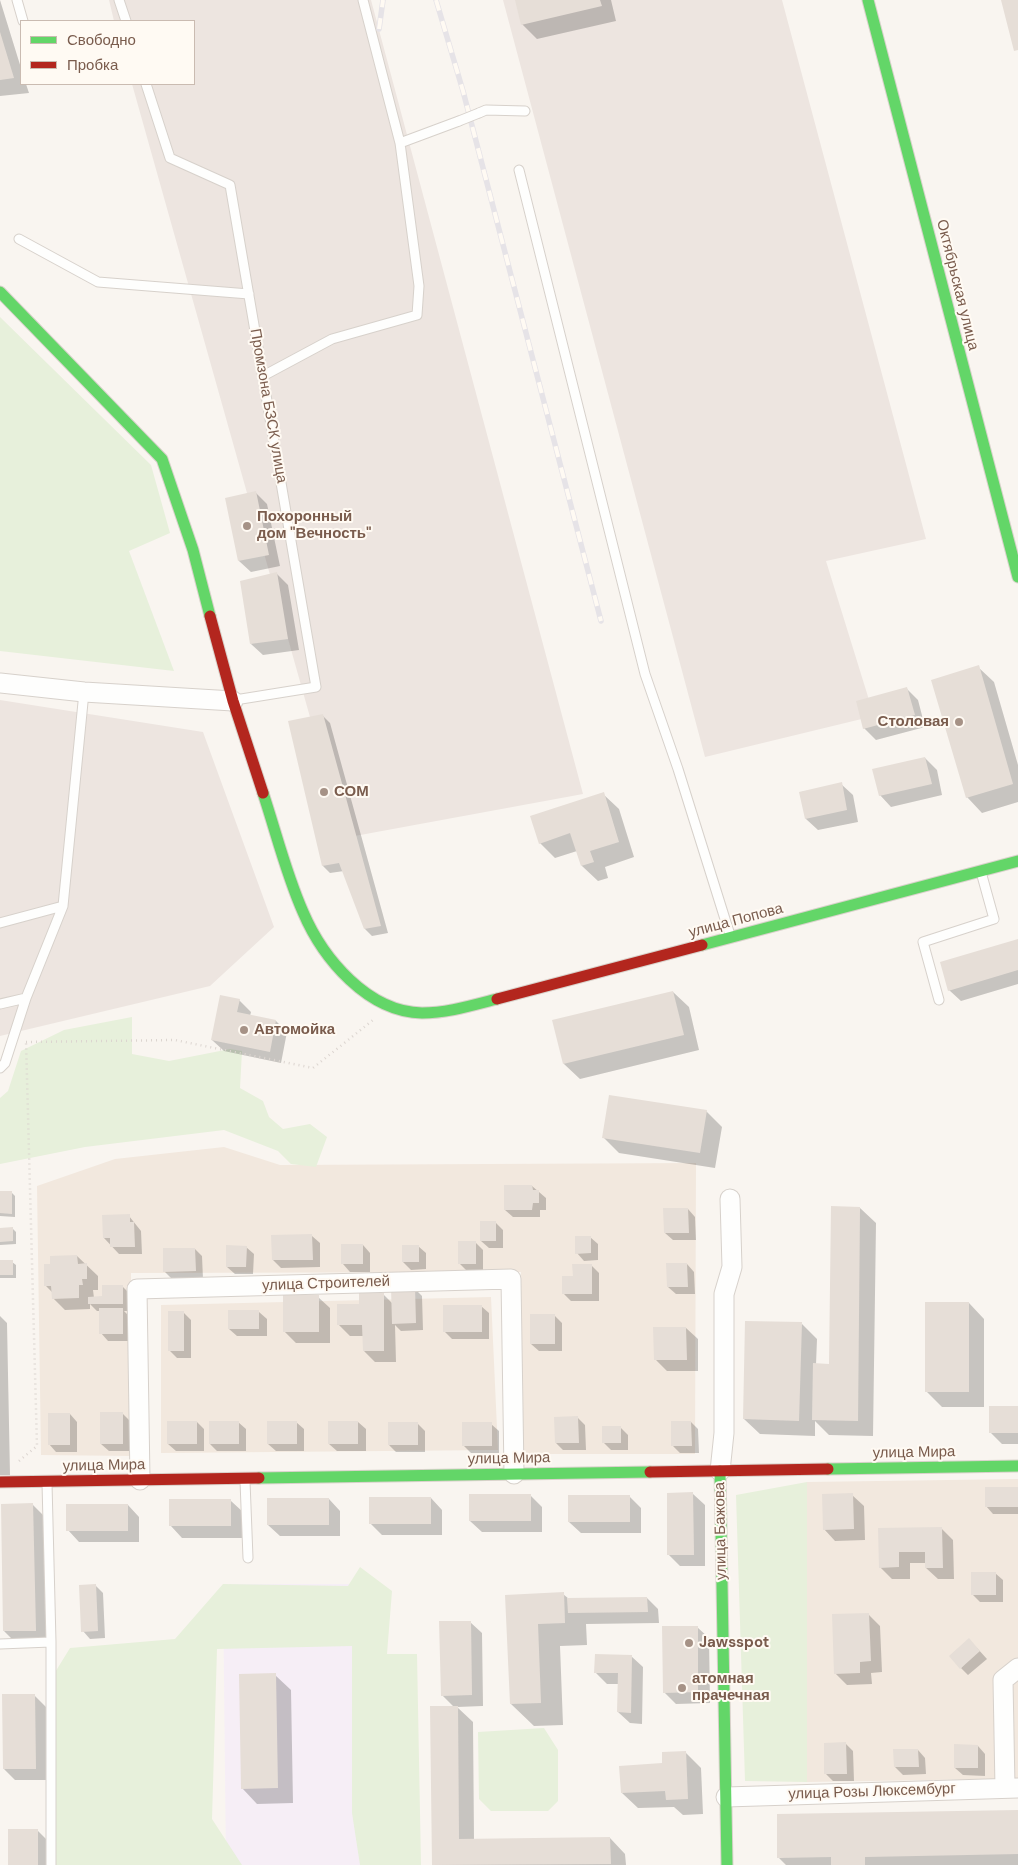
<!DOCTYPE html>
<html>
<head>
<meta charset="utf-8">
<style>
	body { margin:0 }
	#map { position:relative; width:1018px; height:1865px; overflow:hidden; background:#f9f5f0; font-family:"DM Sans",sans-serif }
	canvas { display:block }
	.legend { position:absolute; left:20px; top:20px; width:175px; height:65px; box-sizing:border-box; background:#fffaf3; border:1px solid #cabbb1; margin:0; padding:6px 9px; list-style:none; font-size:15px; color:#7a5c4d }
	.legend li { display:flex; align-items:center; gap:10px; height:25px }
	.legend b { width:25px; border:1px solid #cabbb1 }
</style>
</head>
<body>
<div id="map">
<canvas width="1018" height="1865"></canvas>
<ul class="legend">
<li><b style="height:6px;background:#63d668"></b>Свободно</li>
<li><b style="height:6px;background:#b3261e"></b>Пробка</li>
</ul>
</div>
<script>
const context = document.querySelector('canvas').getContext('2d');
context.lineJoin = 'round';
function fillPath(path, color) { context.fillStyle = color; context.fill(path, 'evenodd'); }
function stroke(path, color, width, dash) { context.strokeStyle = color; context.lineWidth = width; context.lineCap = dash ? 'butt' : 'round'; context.setLineDash(dash || []); context.stroke(path); }
function label(font, color, halo, rows, align = 'center') {
  context.font = font + ' "DM Sans",sans-serif'; context.lineWidth = 4; context.setLineDash([]); context.textBaseline = 'middle'; context.strokeStyle = halo; context.fillStyle = color; for (const [text, x, y, turn = 0] of rows) {
    context.save(); context.translate(x, y); context.rotate((+turn || 0) * Math.PI / 180); context.textAlign = isNaN(turn) ? turn : align; if (halo) context.strokeText(text, 0, 0); context.fillText(text, 0, 0); context.restore();
  }
}
fillPath(new Path2D(`
	M224 1147 280 1165 696 1163 695 1454H523L521 1272 131 1273 133 1456 41 1455 37 1186 115 1159Z
	M491 1297 498 1450 161 1453V1305Z
	M1018 1479V1659L996 1676V1779L807 1782V1482Z
	M1009 1681H1018V1778H1011Z`), '#f2e8de');
fillPath(new Path2D(`
	M109 0H371L583 794 344 838 132 84H194V21H114Z
	M503 0H782L926 539 826 561 874 716 705 757Z
	M0 700 203 732 274 927 210 986 0 1036Z`), '#ede5e0');
fillPath(new Path2D(`
	M223 1584H377L380 1865H226Z`), '#f6eef6');
fillPath(new Path2D(`
	M0 317 151 465 170 533 129 551 174 671 0 651Z
	M132 1017V1054L169 1061 230 1049 242 1051 240 1088 263 1101 269 1117 283 1129 310 1124 327 1137 316 1167 291 1164 278 1151 224 1130 85 1147 0 1164V1098L8 1091 21 1051 64 1030Z
	M807 1482V1782L745 1781 736 1495Z
	M360 1567 392 1591 387 1654H417L421 1865H360L352 1813V1646L217 1649 212 1819 242 1865H54V1674L70 1648 175 1639 223 1584 348 1586Z
	M544 1728 558 1750V1801L548 1811H491L479 1799 478 1732Z`), '#e7f0db');
fillPath(new Path2D(`
	M0 0 21 68V84H26L29 93 0 96Z
	M516 0H611L616 21 537 39 522 24Z
	M255 492 267 504 280 566 251 572 239 561 226 499Z
	M276 573 288 585 299 650 263 655 251 644Z
	M978 667 994 682 1018 765V802L982 813 967 797Z
	M907 689 918 700 925 727 876 740 864 728Z
	M323 716 330 723 388 933 372 936 365 929 344 871 330 873 323 866Z
	M925 758 937 770 942 795 891 807 880 795Z
	M841 784 853 795 858 822 818 830 806 819 801 792Z
	M603 794 619 809 634 857 605 867 608 878 598 881 582 866 577 851 555 858 540 843Z
	M1018 940V984L961 1001 949 990Z
	M673 992 689 1007 699 1050 580 1079 564 1064 553 1021Z
	M239 1000 251 1012 250 1016 276 1021 287 1032 281 1063 224 1051 212 1040Z
	M706 1111 722 1127 715 1168 619 1153 603 1137Z
	M532 1186 546 1198V1210H540V1217H513L505 1210Z
	M0 1192H11L15 1196V1217L0 1216Z
	M860 1208 876 1223 873 1436 829 1435 815 1421V1436L760 1434 744 1419 802 1324 817 1339 816 1365H830Z
	M688 1209 695 1217 696 1240H673L665 1233Z
	M129 1216 141 1231 142 1254H119L104 1238Z
	M496 1223 503 1230V1248H489L481 1241Z
	M12 1228 16 1232V1244L0 1245V1229Z
	M312 1236 320 1243V1267L281 1268 273 1260Z
	M590 1237 598 1244V1260L584 1261 577 1253Z
	M475 1242 483 1250V1271H467L459 1263Z
	M363 1245 370 1253V1272H350L343 1264Z
	M418 1246 426 1253V1269L411 1270 403 1262Z
	M246 1247 254 1254 253 1274H235L227 1267Z
	M195 1249 202 1256 203 1279H172L164 1271Z
	M77 1256 98 1276V1290H93L94 1298 103 1297 122 1286 130 1294V1311H124L130 1317V1341H108L101 1333V1311H97L90 1304V1309L65 1310 53 1298V1293L46 1286 52 1265Z
	M0 1262H12L16 1265V1278H0Z
	M687 1264 694 1272 695 1294H676L668 1287Z
	M591 1265 599 1273V1301H571L564 1294 574 1277Z
	M414 1288 422 1296 423 1330 401 1331 395 1325 396 1362H375L364 1351V1336H350L338 1324 361 1305 383 1294 393 1304Z
	M318 1297 330 1308V1343H296L284 1331Z
	M969 1303 984 1319V1407H942L926 1391Z
	M481 1306 489 1313V1339H452L444 1331Z
	M259 1312 267 1319V1336H237L229 1329Z
	M184 1313 191 1320V1358H177L169 1350Z
	M0 1316 7 1323 10 1475H0Z
	M555 1316 562 1323V1351H539L531 1344Z
	M686 1328 698 1339V1371H667L656 1360Z
	M1018 1407V1444H1002L991 1433Z
	M122 1413 130 1421V1451H109L101 1444Z
	M70 1414 77 1422V1452H56L49 1444Z
	M578 1418 585 1425 586 1450H563L556 1443Z
	M197 1422 204 1429V1451H176L168 1444Z
	M238 1422 246 1429V1451H217L210 1444Z
	M296 1422 304 1429V1451H276L268 1444Z
	M358 1422 366 1429V1451H337L329 1444Z
	M691 1422 698 1429 699 1453H680L673 1446Z
	M417 1423 425 1431V1452H396L389 1445Z
	M491 1424 499 1431V1453H471L463 1445Z
	M620 1427 628 1435V1450H611L603 1442Z
	M1018 1489V1514H993L986 1506Z
	M693 1494 705 1505V1566H680L668 1554Z
	M852 1495 864 1506 865 1540 835 1541 824 1529Z
	M531 1496 542 1507V1532H482L470 1521Z
	M629 1496 641 1508V1533H581L569 1522Z
	M431 1498 442 1510V1535H382L370 1523Z
	M329 1499 340 1511V1536H280L268 1525Z
	M231 1501 243 1512V1538H182L171 1526Z
	M33 1505 48 1520 51 1646H19L4 1631Z
	M128 1505 139 1517V1542H79L68 1530Z
	M941 1528 953 1540 954 1579H938L926 1568V1563H910V1579H892L880 1567 879 1529Z
	M995 1573 1003 1580V1602H980L972 1594Z
	M95 1585 103 1593 105 1638 90 1639 83 1631Z
	M563 1594 569 1599 647 1598 658 1609 659 1623 586 1624 587 1645 560 1646 563 1725 534 1726 511 1704 506 1596Z
	M869 1615 880 1626 882 1672 871 1673 872 1684 847 1685 835 1673Z
	M470 1622 482 1633 483 1706 457 1707 473 1722 474 1840 610 1838 625 1854 626 1865H433L431 1707H454L442 1695Z
	M697 1627 709 1638 710 1703 676 1704 664 1692Z
	M977 1648 987 1659 968 1675 961 1668Z
	M631 1656 643 1667 642 1724 630 1723 618 1712 619 1684H607L596 1673Z
	M275 1675 291 1690 293 1803 257 1804 242 1788Z
	M34 1695 46 1707 47 1780H15L4 1769Z
	M846 1744 853 1751 854 1781H833L826 1774Z
	M978 1746 985 1754V1776L963 1775 955 1768Z
	M918 1750 925 1758 926 1774 903 1775 895 1767Z
	M685 1752 701 1768 703 1814 683 1815 674 1807 638 1808 622 1793Z
	M1018 1812V1865H786L779 1858Z
	M37 1830 53 1846V1865H9Z`), '#0003');
fillPath(new Path2D(`
	M515 0H600L602 6 521 25Z
	M1001 0H1018V50L1014 51Z
	M0 32 14 78 0 80Z
	M256 491 269 555 238 561 225 498Z
	M277 572 288 639 250 644 240 581Z
	M979 665 1013 784 966 798 931 680Z
	M907 687 915 715 863 729 856 701Z
	M323 714 381 926 364 929 339 863 322 866 288 721Z
	M925 757 932 784 879 796 872 769Z
	M842 782 847 810 805 819 799 792Z
	M604 792 619 842 590 851 594 862 581 866 570 833 539 844 530 816Z
	M1018 939V970L948 991 940 962Z
	M673 991 684 1035 563 1064 552 1020Z
	M220 995 240 999 237 1012 276 1020 270 1052 211 1040Z
	M609 1095 707 1110 700 1153 602 1138Z
	M504 1185H532L533 1190H539V1203H533L532 1210H504Z
	M0 1191H12V1214L0 1213Z
	M831 1206 860 1207 858 1421 812 1420 813 1363 829 1364Z
	M663 1208H688L689 1233H664Z
	M130 1214V1222H134L135 1247H110V1238H103L102 1215Z
	M480 1221H496V1241H480Z
	M13 1227V1241L0 1242V1228Z
	M312 1234 313 1260H272L271 1235Z
	M575 1236H591V1253L575 1254Z
	M458 1241H476V1264H458Z
	M341 1244H363V1264H341Z
	M226 1245 247 1246 246 1267H226Z
	M402 1245H419V1262H402Z
	M163 1248H195L196 1271 163 1272Z
	M77 1255 78 1264 87 1263V1279H82L83 1285H79V1298L52 1299 51 1286H44V1264H50V1256Z
	M0 1260H13V1275H0Z
	M666 1263H687L688 1287H667Z
	M572 1264H592V1294H562V1276H573Z
	M102 1285H123V1304H88V1297L102 1296Z
	M391 1287H415L416 1323 392 1324Z
	M359 1293H384V1351H363L362 1325H337V1304H359Z
	M283 1295H319V1332H283Z
	M925 1302H969V1392H925Z
	M443 1305H482V1332H443Z
	M99 1308H123V1334H99Z
	M228 1310H259V1329H228Z
	M168 1311H184V1351H168Z
	M530 1314H555V1344H530Z
	M745 1321 802 1322 799 1421 743 1419Z
	M653 1327H686L687 1360H654Z
	M989 1406H1018V1433H989Z
	M100 1412H123V1444H100Z
	M48 1413H70V1445H48Z
	M578 1416 579 1443H555L554 1417Z
	M167 1421H197V1444H167Z
	M209 1421H239V1444H209Z
	M267 1421H297V1444H267Z
	M328 1421H358V1444H328Z
	M671 1421H691L692 1446H671Z
	M388 1422H418V1445H388Z
	M462 1422H492V1446H462Z
	M602 1426H621V1443H602Z
	M985 1487H1018V1507H985Z
	M693 1492 694 1555H667V1493Z
	M853 1493 854 1529 823 1530 822 1494Z
	M469 1494H531V1521H469Z
	M568 1495H630V1522H568Z
	M369 1497H431V1524H369Z
	M267 1498H329V1525H267Z
	M169 1499H231V1526H169Z
	M33 1503 36 1631H3L1 1504Z
	M66 1504H128V1531H66Z
	M942 1527 943 1568H925V1552H899V1567L879 1568 878 1528Z
	M971 1572H996V1595H971Z
	M96 1584 98 1631 81 1632 79 1585Z
	M564 1592 565 1623 538 1624 541 1703 510 1704 505 1595Z
	M647 1597 648 1612 568 1613 567 1598Z
	M869 1613 871 1661 860 1662V1673L834 1674 832 1614Z
	M439 1621H471L472 1695 441 1696Z
	M662 1626H698V1692L663 1693Z
	M969 1638 980 1651 960 1669 949 1656Z
	M595 1654 632 1655 631 1713 617 1712 618 1673H594Z
	M276 1673 278 1788 241 1789 239 1674Z
	M2 1694H35L36 1769H3Z
	M430 1706H458L459 1839 610 1837 611 1864 432 1865Z
	M846 1742 847 1774H824V1743Z
	M954 1744 978 1745V1768H954Z
	M893 1749H918L919 1767H894Z
	M686 1751 688 1799 666 1800 665 1791 621 1793 619 1766 662 1763V1752Z
	M1018 1810V1854L865 1857V1865H831V1857L777 1858V1814Z
	M8 1829H38V1865H8Z`), '#e6ded7');
const lane = new Path2D(`
	M17 0 23 21
	M119 0 126 21
	M363 0 400 143
	M146 84 170 158 230 185 316 687 235 700
	M479 113 486 110 525 111
	M519 170 645 674 678 769 730 935
	M19 239 98 282 249 294
	M263 376 332 339 417 315 419 286 400 143 459 121
	M0 923 63 906
	M939 1000 923 942 994 919 981 872
	M0 1004 26 998
	M0 1068 5 1063 26 998 63 906 84 692
	M245 1481 248 1558
	M47 1483 51 1642V1865
	M0 1644 51 1642`);
const street = new Path2D(`
	M0 683 84 692 233 701
	M720 1471 724 1433V1294L732 1267 730 1199
	M140 1480 137 1289 511 1279 514 1474
	M1005 1788 1003 1680 1018 1668
	M726 1797 1018 1788`);
const fast = new Path2D(`
	M868 0 1018 577
	M0 292 162 459 193 550 210 616
	M263 793C276 832 286 874 303 912 323 959 368 1012 422 1013 448 1013 473 1005 497 999
	M702 945 1018 861
	M828 1469 1018 1466
	M720 1471 727 1865
	M259 1478 650 1472`);
const jam = new Path2D(`
	M210 616 233 701 263 793
	M497 999 702 945
	M650 1472 828 1469
	M0 1482 259 1478`);
stroke(lane, '#d7d1cb', 11);
stroke(street, '#d7d1cb', 21);
stroke(fast, '#d9d2cb', 13);
stroke(jam, '#d9d2cb', 13);
stroke(new Path2D(`
	M26 1042 175 1040 313 1068 373 1020
	M19 1461 37 1446 26 1041`), '#dcd5d0', 2.5, [1, 4]);
stroke(lane, '#fefefd', 9);
stroke(street, '#fefefd', 19);
stroke(fast, '#63d668', 11);
stroke(jam, '#b3261e', 11);
const rail = new Path2D(`
	M436 0 463 91 601 621
	M379 29 383 0`);
stroke(rail, '#e6e3e7', 5.5);
stroke(rail, '#fffaf3', 4, [11]);
const laneBridge = new Path2D(`
	M459 121 479 113`);
stroke(laneBridge, '#d7d1cb', 11, []);
stroke(laneBridge, '#fefefd', 9);
for (const [x, y, r, color] of [
	[247,526,5,"#a69286"],
	[959,722,5,"#a69286"],
	[324,792,5,"#a69286"],
	[244,1030,5,"#a69286"],
	[689,1643,5,"#a69286"],
	[682,1688,5,"#a69286"]
]) { const dot = new Path2D(); dot.arc(x, y, r, 0, 2 * Math.PI); context.fillStyle = color; context.fill(dot); stroke(dot, '#fffaf3', 2); }
label('15px', '#7a5c4d', '#fffaf3', [
	["Октябрьская улица",957,285,76],
	["Промзона БЗСК улица",268,406,80],
	["улица Попова",736,921,-15],
	["улица Строителей",326,1284,-2],
	["улица Мира",914,1453,-1],
	["улица Мира",509,1459,-1],
	["улица Мира",104,1466,-1],
	["улица Бажова",721,1531,-91],
	["улица Розы Люксембург",872,1792,-2]
]);
label('bold 15px', '#7a5c4d', '#fffaf3', [
	["Похоронный",257,517],
	["дом \"Вечность\"",257,534],
	["Столовая",949,722,"right"],
	["СОМ",334,792],
	["Автомойка",254,1030],
	["Jawsspot",699,1643],
	["атомная",692,1679],
	["прачечная",692,1696]
], 'left');
</script>
</body>
</html>
